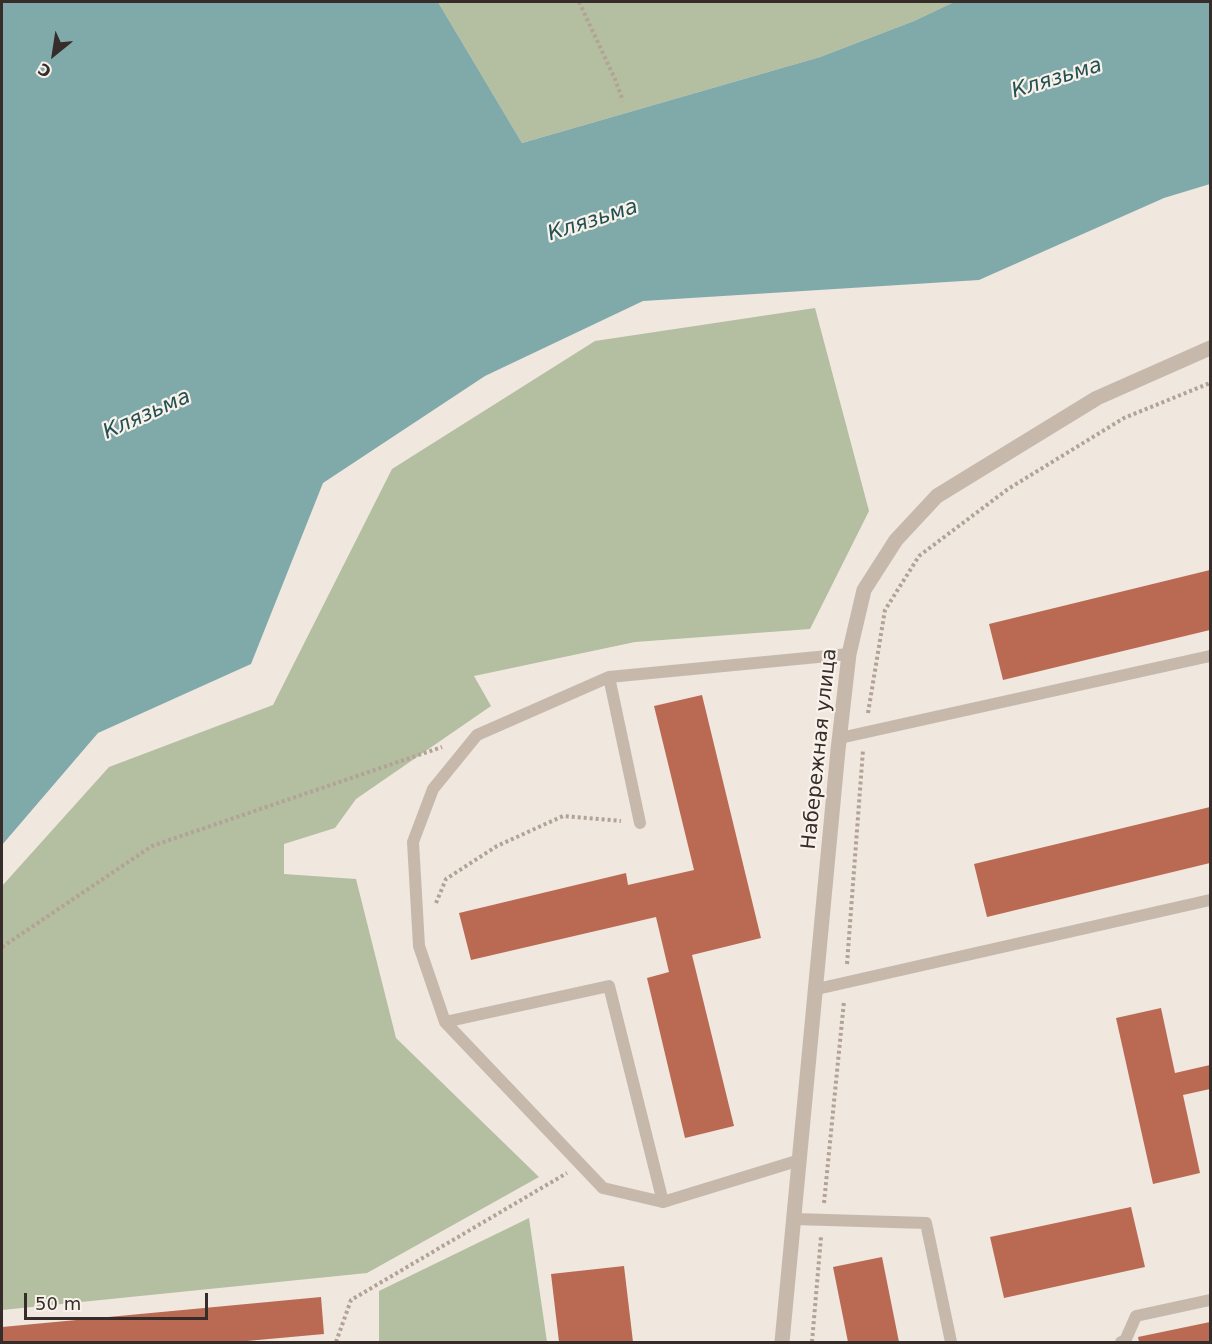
<!DOCTYPE html>
<html>
<head>
<meta charset="utf-8">
<style>
	body { margin:0 }
	#map { position:relative; width:1212px; height:1344px; overflow:hidden; background:#f0e7df; font-family:"DejaVu Sans",sans-serif }
	canvas { display:block }
	.frame { position:absolute; inset:0; border:3px solid #362d2a; pointer-events:none }
	.north { position:absolute; left:24px; top:24px; width:60px; height:60px; -webkit-text-stroke:4px #f8f2eb; paint-order:stroke; rotate:210deg; font-size:16px; font-weight:700; line-height:24px; text-align:center; color:#362d2a }
	.north::after { content:''; display:block; margin:auto; width:21px; height:27px; background:#362d2a; clip-path:polygon(50% 0,100% 100%,50% 72%,0 100%) }
	.scale { position:absolute; left:24px; top:1293px; width:184px; height:27px; box-sizing:border-box; border:3px solid #362d2a; border-top:0; padding-left:8px; font-size:18px; line-height:21px; white-space:nowrap; color:#362d2a; -webkit-text-stroke:4px #f8f2eb; paint-order:stroke }
</style>
</head>
<body>
<div id="map">
<canvas width="1212" height="1344"></canvas>
<div class="frame"></div>
<div class="north">С</div>
<div class="scale">50 m</div>
</div>
<script>
const context = document.querySelector('canvas').getContext('2d');
context.lineJoin = 'round';
function fillPath(path, color) { context.fillStyle = color; context.fill(path, 'evenodd'); }
function stroke(path, color, width, dash) { context.strokeStyle = color; context.lineWidth = width; context.lineCap = dash ? 'butt' : 'round'; context.setLineDash(dash || []); context.stroke(path); }
function label(font, color, halo, rows, align = 'center') {
  context.font = font + ' "DejaVu Sans",sans-serif'; context.lineWidth = 4.5; context.setLineDash([]); context.textBaseline = 'middle'; context.strokeStyle = halo; context.fillStyle = color; for (const [text, x, y, turn = 0] of rows) {
    context.save(); context.translate(x, y); context.rotate((+turn || 0) * Math.PI / 180); context.textAlign = isNaN(turn) ? turn : align; if (halo) context.strokeText(text, 0, 0); context.fillText(text, 0, 0); context.restore();
  }
}
fillPath(new Path2D(`
	M438 2H954L914 21 820 57 522 143Z
	M815 308 869 511 810 629 635 642 474 676 491 706 356 799 335 828 284 844V874L356 879 396 1038 539 1177 367 1273 2 1310V886L109 767 273 705 392 469 595 341Z
	M529 1218 547 1342H379V1291Z`), '#b4bea0');
fillPath(new Path2D(`
	M2 2H438L522 143 820 57 914 21 954 2H1210V184L1164 198 979 280 643 301 485 376 323 483 251 664 98 733 2 845Z`), '#80aaaa');
fillPath(new Path2D(`
	M1210 570V630L1003 680 989 624Z
	M702 695 761 938 692 955 734 1126 685 1138 647 978 669 972 656 917 471 960 459 913 626 873 628 885 694 870 654 706Z
	M1210 807V863L987 917 974 864Z
	M1161 1008 1175 1073 1210 1065V1089L1183 1095 1200 1173 1153 1184 1116 1018Z
	M1131 1207 1145 1267 1004 1298 990 1237Z
	M882 1257 899 1342H848L833 1267Z
	M624 1266 633 1342H559L551 1274Z
	M321 1297 324 1334 236 1342H2V1327Z
	M1210 1322V1342H1139L1138 1337Z`), '#ba6a53');
stroke(new Path2D(`
	M579 2 615 79 623 101
	M868 713 885 610 919 556 1008 489 1124 418 1210 383
	M436 903 446 879 497 846 563 816 621 821
	M2 947 152 846 442 747
	M847 964 863 750
	M824 1203 844 1001
	M336 1342 351 1300 567 1173
	M812 1342 821 1237`), '#b3a296', 4, [3, 3]);
stroke(new Path2D(`
	M609 677 640 823
	M840 738 1210 656
	M817 989 1210 900
	M445 1022 609 986 663 1202
	M800 1160 663 1202 603 1188 445 1022 419 946 413 842 433 789 477 735 609 677 849 654
	M794 1219 926 1223 951 1342
	M1121 1342 1125 1341 1136 1316 1210 1300`), '#c7b8ac', 12);
stroke(new Path2D(`
	M782 1342 838 750 849 654 864 590 896 540 937 496 1097 398 1210 348`), '#c7b8ac', 15);
label('20px', '#362d2a', '#f8f2eb', [
	["Набережная улица",820,749,-84]
]);
label('italic 21px', '#235153', '#f8f2eb', [
	["Клязьма",1057,79,-17],
	["Клязьма",593,221,-18],
	["Клязьма",147,415,-24]
]);
</script>
</body>
</html>
